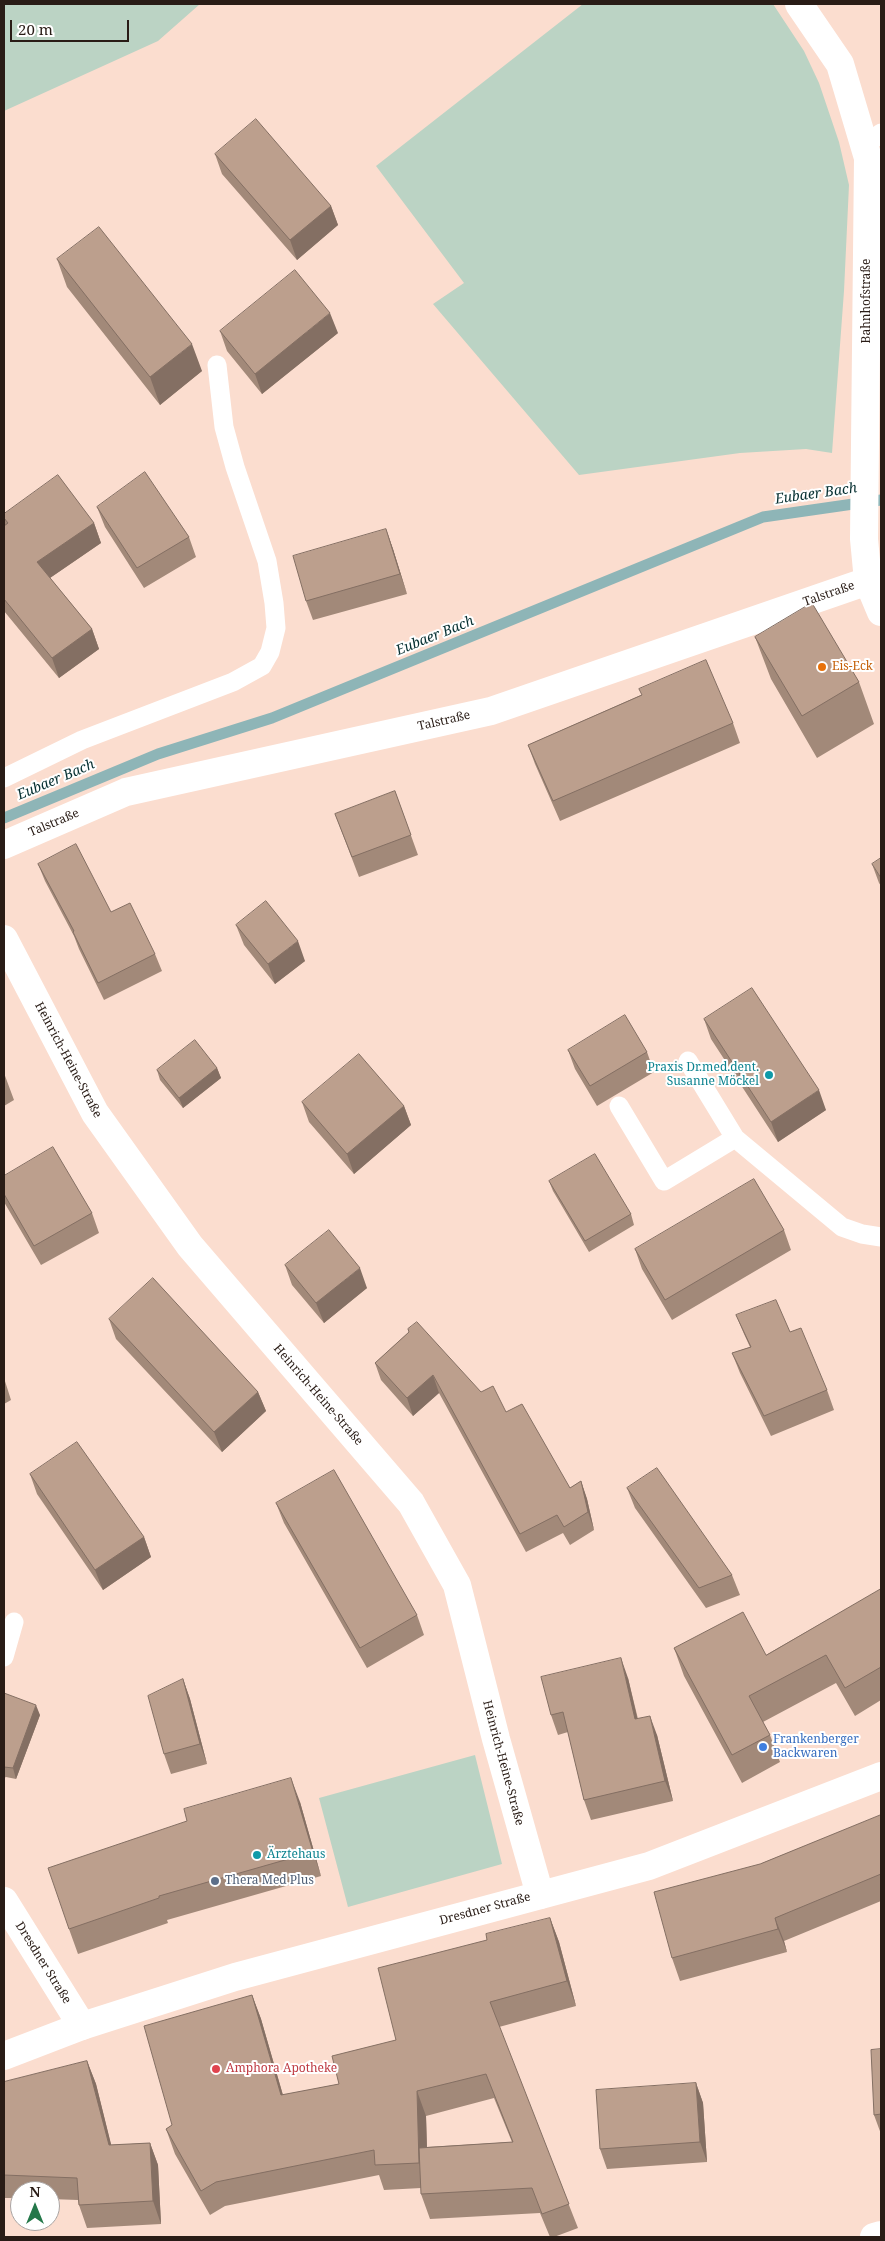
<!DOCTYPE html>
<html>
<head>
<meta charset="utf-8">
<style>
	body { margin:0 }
	#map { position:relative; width:885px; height:2241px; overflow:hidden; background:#fbddcf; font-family:"Noto Serif",serif }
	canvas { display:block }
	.frame { position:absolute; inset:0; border:5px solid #291c16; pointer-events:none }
	.north { position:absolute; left:10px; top:2181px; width:50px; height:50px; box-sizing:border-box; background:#fff; border:1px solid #a9a4a2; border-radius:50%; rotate:0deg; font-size:14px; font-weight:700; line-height:20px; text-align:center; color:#291c16 }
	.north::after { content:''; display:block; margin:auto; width:18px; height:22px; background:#24784a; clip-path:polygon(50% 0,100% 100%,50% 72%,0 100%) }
	.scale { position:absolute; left:10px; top:20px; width:119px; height:22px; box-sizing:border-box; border:2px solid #291c16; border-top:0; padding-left:6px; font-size:15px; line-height:18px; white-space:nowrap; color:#291c16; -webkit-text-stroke:4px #fff; paint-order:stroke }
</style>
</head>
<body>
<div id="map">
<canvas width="885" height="2241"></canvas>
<div class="frame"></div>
<div class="north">N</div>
<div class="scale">20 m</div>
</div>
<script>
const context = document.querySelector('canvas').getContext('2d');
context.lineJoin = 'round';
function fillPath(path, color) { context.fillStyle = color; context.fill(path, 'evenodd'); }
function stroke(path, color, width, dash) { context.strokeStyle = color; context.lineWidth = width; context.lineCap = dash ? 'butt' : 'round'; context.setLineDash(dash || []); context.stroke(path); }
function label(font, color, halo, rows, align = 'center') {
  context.font = font + ' "Noto Serif",serif'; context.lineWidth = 4; context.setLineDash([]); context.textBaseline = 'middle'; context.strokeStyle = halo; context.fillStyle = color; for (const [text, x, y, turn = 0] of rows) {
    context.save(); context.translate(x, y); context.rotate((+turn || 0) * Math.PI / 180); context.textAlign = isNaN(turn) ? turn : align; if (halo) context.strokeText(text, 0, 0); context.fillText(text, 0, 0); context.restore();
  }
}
fillPath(new Path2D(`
	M4 4H200L158 41 4 111Z
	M583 4H773L804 51 819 83 839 142 849 185 844 291 832 453 806 449 740 453 579 475 433 304 464 283 376 166Z
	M475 1755 502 1864 348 1907 319 1798Z`), '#bbd3c4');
stroke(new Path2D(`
	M4 818 158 754 272 718 763 517 881 500`), '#8eb5b7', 11);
stroke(new Path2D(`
	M864 146 881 133
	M4 778 82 740 233 682 262 666 270 652 276 628 274 603 267 561 235 467 224 427 217 365
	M688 1061 735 1138 842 1227 862 1234 881 1237
	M619 1106 664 1181 735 1138
	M4 1657 14 1622`), '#fff', 19);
stroke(new Path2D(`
	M799 4 840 64 868 158 864 539 868 581 881 612
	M4 845 126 792 491 711 868 581 881 580
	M4 939 95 1113 190 1246 411 1503 457 1585 496 1739 540 1895
	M4 1901 82 2026
	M874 2237 881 2235`), '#fff', 28);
stroke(new Path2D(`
	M4 2056 82 2026 235 1977 649 1866 881 1776`), '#fff', 28);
fillPath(new Path2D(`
	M215 154 331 206 338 225 297 260 222 174Z
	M57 259 202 371 160 405 67 287Z
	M220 331 338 333 262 394 227 351Z
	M97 507 189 537 196 557 144 588 105 527Z
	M4 514 94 523 101 543 50 578 92 629 99 649 59 678 4 611V526L5 525 4 521Z
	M386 529 393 549 407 594 313 620 306 601Z
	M755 637 859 682 874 724 817 758 771 679Z
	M641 695 733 723 740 743 560 821 535 764 528 745Z
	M395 791 418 855 359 877 335 814Z
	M38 864 111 912 155 954 162 971 104 1000 79 949 74 936 45 881Z
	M872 864 881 878V886L879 883Z
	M236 925 305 961 275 984 244 945Z
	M704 1019 826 1110 778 1142 711 1039Z
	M568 1050 647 1052 654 1072 597 1106 575 1069Z
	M217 1068 221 1078 183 1108 160 1080 157 1070Z
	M4 1073 14 1100 4 1106Z
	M302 1102 404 1106 411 1125 354 1174 309 1122Z
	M4 1176 92 1213 99 1233 41 1265 4 1202Z
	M549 1181 631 1214 634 1225 589 1252 553 1191Z
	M784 1230 791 1250 672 1320 642 1269 635 1249Z
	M285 1265 367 1288 324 1323 292 1285Z
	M736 1315 790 1332 827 1390 834 1410 771 1436 740 1373 732 1353 750 1347 744 1334Z
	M109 1319 258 1392 266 1411 222 1452 116 1339Z
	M408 1329 481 1392 506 1412 570 1488 581 1481 587 1499 594 1530 570 1545 563 1533 526 1552 439 1393 413 1416 381 1380 375 1363 409 1332Z
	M4 1378 11 1400 4 1404Z
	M30 1474 144 1537 151 1557 103 1590 37 1494Z
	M627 1488 732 1575 740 1595 706 1608 635 1508Z
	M276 1503 417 1615 424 1635 367 1668 284 1523Z
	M881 1589V1700L855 1716 836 1683 763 1722 770 1735 780 1762 742 1783 684 1676 674 1648 766 1655Z
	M628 1678 638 1719 657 1735 673 1801 591 1820 584 1800 568 1732 558 1735 551 1715Z
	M183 1679 190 1699 207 1764 171 1774 164 1754Z
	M4 1693 40 1715 16 1779 6 1777 4 1778Z
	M300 1802 321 1876 167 1920 168 1923 78 1954 69 1929Z
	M881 1815V1901L784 1941 787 1952 680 1981 672 1958 760 1864Z
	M550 1918 559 1942 576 2006 499 2027 578 2228 554 2237H550L540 2213 430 2219 421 2194V2188L384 2190 379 2175 225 2206 210 2215 175 2154 166 2129 172 2125 252 1995 261 2019 283 2095 339 2084 396 2040 487 1940ZM494 2098 512 2142 427 2147 426 2116Z
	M881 2049V2134L874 2115Z
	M87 2061 96 2084 111 2145 150 2143 158 2165 161 2224 87 2228 79 2205 78 2200 50 2199V2191H20V2198H4V2082Z
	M696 2083 703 2103 707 2162 607 2169 600 2149Z`), '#a28979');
fillPath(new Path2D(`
	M331 206 338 225 297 260 290 240Z
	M330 313 338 333 262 394 255 374Z
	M192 344 202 371 160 405 150 377Z
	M94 523 101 543 44 582 37 562Z
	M386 529 393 549 407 594 400 574Z
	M92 629 99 649 59 678 52 658Z
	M298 941 305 961 275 984 268 964Z
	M217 1068 221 1078 183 1108 179 1098Z
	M819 1090 826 1110 778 1142 771 1122Z
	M404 1106 411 1125 354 1174 347 1154Z
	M360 1268 367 1288 324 1323 316 1303Z
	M433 1375 439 1393 413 1416 407 1398Z
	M258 1392 266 1411 222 1452 214 1432Z
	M581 1481 587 1499 594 1530 588 1512Z
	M144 1537 151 1557 103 1590 95 1570Z
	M621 1658 628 1678 642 1739 635 1719Z
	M183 1679 190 1699 207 1764 200 1744Z
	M36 1705 40 1715 16 1779 13 1768Z
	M650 1716 657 1735 673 1801 665 1781Z
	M291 1778 300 1802 321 1876 313 1852Z
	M550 1918 559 1942 576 2006 567 1981Z
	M775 1918 784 1941 787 1952 778 1929Z
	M252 1995 261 2019 290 2120 281 2095Z
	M87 2061 96 2084 117 2168 109 2145Z
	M696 2083 703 2103 707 2162 700 2142Z
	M417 2091 426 2116 428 2187 419 2163Z
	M150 2143 158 2165 161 2224 153 2201Z`), '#846f63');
const building = new Path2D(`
	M256 119 331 206 290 240 215 154Z
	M99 227 192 344 150 377 57 259Z
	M295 270 330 313 255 374 220 331Z
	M145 472 189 537 137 568 97 507Z
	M58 475 94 523 37 562 92 629 52 658 4 599V526L8 523 4 518V514Z
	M386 529 400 574 306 601 293 556Z
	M812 603 859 682 802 716 755 637Z
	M706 660 733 723 553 801 528 745 642 695 639 689Z
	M395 791 411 835 352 857 335 814Z
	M76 844 111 912 130 903 155 954 98 983 73 932 74 931 38 864Z
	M881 858V878L872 864Z
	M266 901 298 941 268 964 236 925Z
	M752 988 819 1090 771 1122 704 1019Z
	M625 1015 647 1052 590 1086 568 1050Z
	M195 1040 217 1068 179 1098 157 1070Z
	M359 1054 404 1106 347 1154 302 1102Z
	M53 1147 92 1213 34 1246 4 1194V1176Z
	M595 1154 631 1214 585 1241 549 1181Z
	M754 1179 784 1230 665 1300 635 1249Z
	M329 1230 360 1268 316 1303 285 1265Z
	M153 1278 258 1392 214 1432 109 1319Z
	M776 1300 790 1332 801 1328 827 1390 764 1416 732 1353 751 1347 736 1315Z
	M417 1322 481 1392 493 1386 506 1412 522 1404 570 1488 581 1481 588 1512 564 1527 557 1515 520 1534 433 1375 407 1398 375 1363 409 1332 408 1329Z
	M77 1442 144 1537 95 1570 30 1474Z
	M657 1468 732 1575 699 1588 627 1488Z
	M334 1470 417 1615 360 1648 276 1503Z
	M881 1589V1667L845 1688 826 1655 749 1696 770 1735 732 1755 674 1648 743 1612 766 1655Z
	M621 1658 635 1719 650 1716 665 1781 584 1800 563 1712 551 1715 541 1677Z
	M183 1679 200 1744 164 1754 148 1696Z
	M4 1693 36 1705 13 1768 4 1767Z
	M291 1778 313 1852 159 1896V1898L69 1929 48 1868 187 1821 184 1809Z
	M881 1815V1874L775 1918 778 1929 672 1958 654 1892 760 1864Z
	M550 1918 567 1981 490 2002 569 2204 542 2214 532 2188 421 2194 419 2148 513 2142 486 2074 417 2091 419 2163 375 2165 374 2150 216 2182 201 2191 166 2129 172 2125 144 2026 252 1995 281 2095 339 2084 332 2056 396 2040 378 1968 487 1940 486 1934Z
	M881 2049V2114L874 2115 871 2050Z
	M87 2061 109 2145 150 2143 153 2201 79 2205 77 2178 4 2175V2082Z
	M696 2083 700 2142 600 2149 596 2090Z`);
fillPath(building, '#bc9f8d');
stroke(building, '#846f63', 1);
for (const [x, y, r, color] of [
	[822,667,5,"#e8710a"],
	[769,1075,5,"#0f9aa8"],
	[763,1747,5,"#3f7fe0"],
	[257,1855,5,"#0f9aa8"],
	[215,1881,5,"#5c6f8a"],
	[216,2069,5,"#e0444e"]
]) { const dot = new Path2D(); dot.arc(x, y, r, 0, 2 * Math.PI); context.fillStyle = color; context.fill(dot); stroke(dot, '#fff', 2); }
label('12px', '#291c16', '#fff', [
	["Bahnhofstraße",867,301,-90],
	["Talstraße",829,594,-19],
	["Talstraße",444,721,-13],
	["Talstraße",54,823,-23],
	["Heinrich-Heine-Straße",68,1060,62],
	["Heinrich-Heine-Straße",318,1395,49],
	["Heinrich-Heine-Straße",503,1763,75],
	["Dresdner Straße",485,1909,-15],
	["Dresdner Straße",43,1963,58]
]);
label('12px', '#c56008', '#fff', [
	["Eis-Eck",832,667]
], 'left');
label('12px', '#0d838f', '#fff', [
	["Praxis Dr.med.dent.",759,1068],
	["Susanne Möckel",759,1082],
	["Ärztehaus",267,1855,"left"]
], 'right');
label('12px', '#366cbe', '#fff', [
	["Frankenberger",773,1740],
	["Backwaren",773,1754]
], 'left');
label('12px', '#4e5e75', '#fff', [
	["Thera Med Plus",225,1881]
], 'left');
label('12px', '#be3a42', '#fff', [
	["Amphora Apotheke",226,2069]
], 'left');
label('italic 14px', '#073032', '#fff', [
	["Eubaer Bach",816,494,-8],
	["Eubaer Bach",435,636,-22],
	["Eubaer Bach",56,780,-23]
]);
</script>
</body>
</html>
